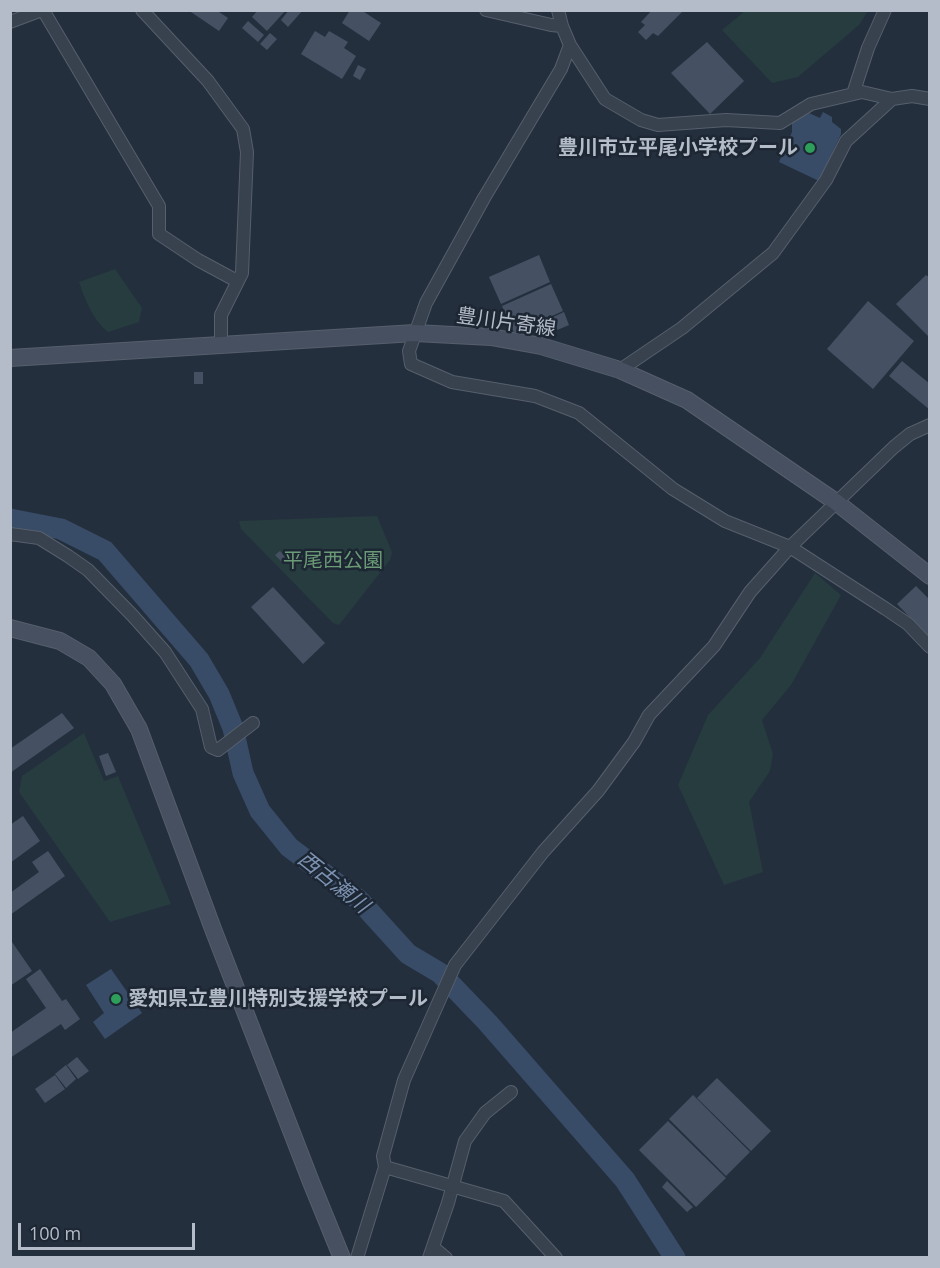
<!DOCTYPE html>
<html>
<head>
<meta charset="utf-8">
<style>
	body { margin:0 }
	#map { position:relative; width:940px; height:1268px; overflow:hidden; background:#242f3e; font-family:"Open Sans",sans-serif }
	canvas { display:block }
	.frame { position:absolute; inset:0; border:12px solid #b4bcc9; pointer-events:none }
	.scale { position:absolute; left:18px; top:1223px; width:177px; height:27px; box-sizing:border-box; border:3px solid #b4bcc9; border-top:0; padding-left:8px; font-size:18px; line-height:21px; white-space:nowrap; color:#b4bcc9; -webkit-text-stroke:4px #1d2633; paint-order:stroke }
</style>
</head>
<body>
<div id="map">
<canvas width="940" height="1268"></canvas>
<div class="frame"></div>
<div class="scale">100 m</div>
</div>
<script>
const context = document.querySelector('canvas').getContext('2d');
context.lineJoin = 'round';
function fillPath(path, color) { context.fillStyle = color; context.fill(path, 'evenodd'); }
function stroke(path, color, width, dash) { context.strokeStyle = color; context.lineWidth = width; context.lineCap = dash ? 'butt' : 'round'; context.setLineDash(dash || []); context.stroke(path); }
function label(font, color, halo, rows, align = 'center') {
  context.font = font + ' "Open Sans","Noto Sans JP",sans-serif'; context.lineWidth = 5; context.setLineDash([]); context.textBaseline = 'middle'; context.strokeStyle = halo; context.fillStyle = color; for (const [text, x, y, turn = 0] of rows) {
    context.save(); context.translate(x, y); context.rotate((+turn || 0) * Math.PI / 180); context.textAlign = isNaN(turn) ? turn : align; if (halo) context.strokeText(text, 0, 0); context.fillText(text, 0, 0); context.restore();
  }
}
fillPath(new Path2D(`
	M745 11V10L868 11 859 25 798 77 772 83 722 30Z
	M115 269 142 308 139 322 108 332C93 320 85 300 79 282Z
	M377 516 392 552 390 560 339 625 333 623 241 529 239 521Z
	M815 573 841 595 791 685 762 720 773 754 770 771 749 802 763 872 724 885 678 785 708 715 760 658Z
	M84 733 104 781 118 776 171 904 110 922 19 792 22 776Z`), '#263c3f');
fillPath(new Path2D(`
	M823 112 832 117V122L841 129V134L819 181 779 162 792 132V123L809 113 820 118Z
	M111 969 142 1013 105 1039 93 1022 104 1013 86 985Z`), '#394c67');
stroke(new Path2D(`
	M10 519 61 529 105 551 199 660 219 694 233 728 243 773 260 811 289 847 359 900 408 954 440 973 488 1023 625 1180 675 1258`), '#394c67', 21);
fillPath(new Path2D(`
	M188 10H216L228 18 219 31Z
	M258 10H286L267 31 252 17Z
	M289 10H303L288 27 281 20Z
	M350 10H361L381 23 369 41 342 23Z
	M652 10H684L658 36 653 33 646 40 638 32 645 25 641 22Z
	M248 21 264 35 258 42 242 28Z
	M315 31 325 37 329 31 348 42 344 48 356 56 342 79 301 54Z
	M270 33 277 39 267 50 260 44Z
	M707 42 744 81 710 114 671 73Z
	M358 65 366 69 360 80 353 76Z
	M539 255 550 282 501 304 489 277Z
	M926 275 930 278V338L896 304Z
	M551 284 563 311 514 333 502 306Z
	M868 301 914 341 873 389 827 349Z
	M564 312 569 325 543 336 538 324Z
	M902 361 930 384V410L889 376Z
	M194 372H203V384H194Z
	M280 551 286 558 282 562 275 555Z
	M916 586 930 600V638L897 604Z
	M273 587 325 643 303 664 251 607Z
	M62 713 74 728 10 773V749Z
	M108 753 116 772 106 776 99 756Z
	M23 816 40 841 10 863V825Z
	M48 851 65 876 10 915V893L39 872 32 862Z
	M10 939 32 971 10 986 12 962Z
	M40 969 62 1001 66 999 80 1019 65 1030 61 1024 10 1058V1033L46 1008 26 979Z
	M77 1057 89 1071 78 1079 67 1065Z
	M66 1065 76 1079 66 1088 55 1074Z
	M55 1075 65 1089 45 1103 35 1089Z
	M717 1078 771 1131 751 1151 697 1098Z
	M693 1095 750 1152 726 1176 669 1119Z
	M668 1121 726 1178 696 1207 639 1150Z
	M667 1181 693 1207 687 1212 662 1187Z`), '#455162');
const street = new Path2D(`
	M43 10 159 206V234L198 260 237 281
	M142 10 208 81 243 129 247 152 242 273 221 315V346
	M486 10 551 25 562 26
	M558 10 562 26 570 45 605 99 641 120 658 125 726 120 780 123 811 104 862 92 892 99 912 96 930 99
	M10 22 42 10
	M570 45 561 69 484 198 426 303 409 351 411 364 452 382 535 396 579 413 673 489 725 521 790 547 886 609 908 624 930 647
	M853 94 868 48 885 10
	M620 370 682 328 773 253 826 180 846 141 892 99
	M10 534 39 538 68 556 88 570 133 616 165 652 202 709 211 747 218 750 253 723
	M385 1167 504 1201 556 1258
	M433 1247 446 1258
	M357 1258 385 1167 383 1156 404 1080 455 965 543 852 598 791 634 742 649 715 714 646 750 592 790 547 894 447 910 434 930 425
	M429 1258 448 1203 465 1141 485 1113 511 1092`);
const secondary = new Path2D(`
	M10 358 415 333 491 337 541 346 620 370 687 400 836 502 930 576
	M10 628 60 641 89 658 113 684 139 729 213 929 311 1182 342 1258`);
stroke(street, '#565f6c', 14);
stroke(secondary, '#565f6c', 18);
stroke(street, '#38414e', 12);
stroke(secondary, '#465061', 16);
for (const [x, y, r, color] of [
	[810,148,6,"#2e9e5b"],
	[116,999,6,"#2e9e5b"]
]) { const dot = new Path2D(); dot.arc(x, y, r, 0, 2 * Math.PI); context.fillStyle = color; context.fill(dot); stroke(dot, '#1d2633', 2); }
label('bold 20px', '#b4bcc9', '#1d2633', [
	["豊川市立平尾小学校プール",798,148],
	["愛知県立豊川特別支援学校プール",128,999,"left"]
], 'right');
label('20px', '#b4bcc9', '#1d2633', [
	["豊川片寄線",506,323,8]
]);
label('20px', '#6b9a76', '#1d2633', [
	["平尾西公園",333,561]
]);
label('italic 21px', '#7c92b1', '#1d2633', [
	["西古瀬川",333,883,39]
]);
</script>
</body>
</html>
